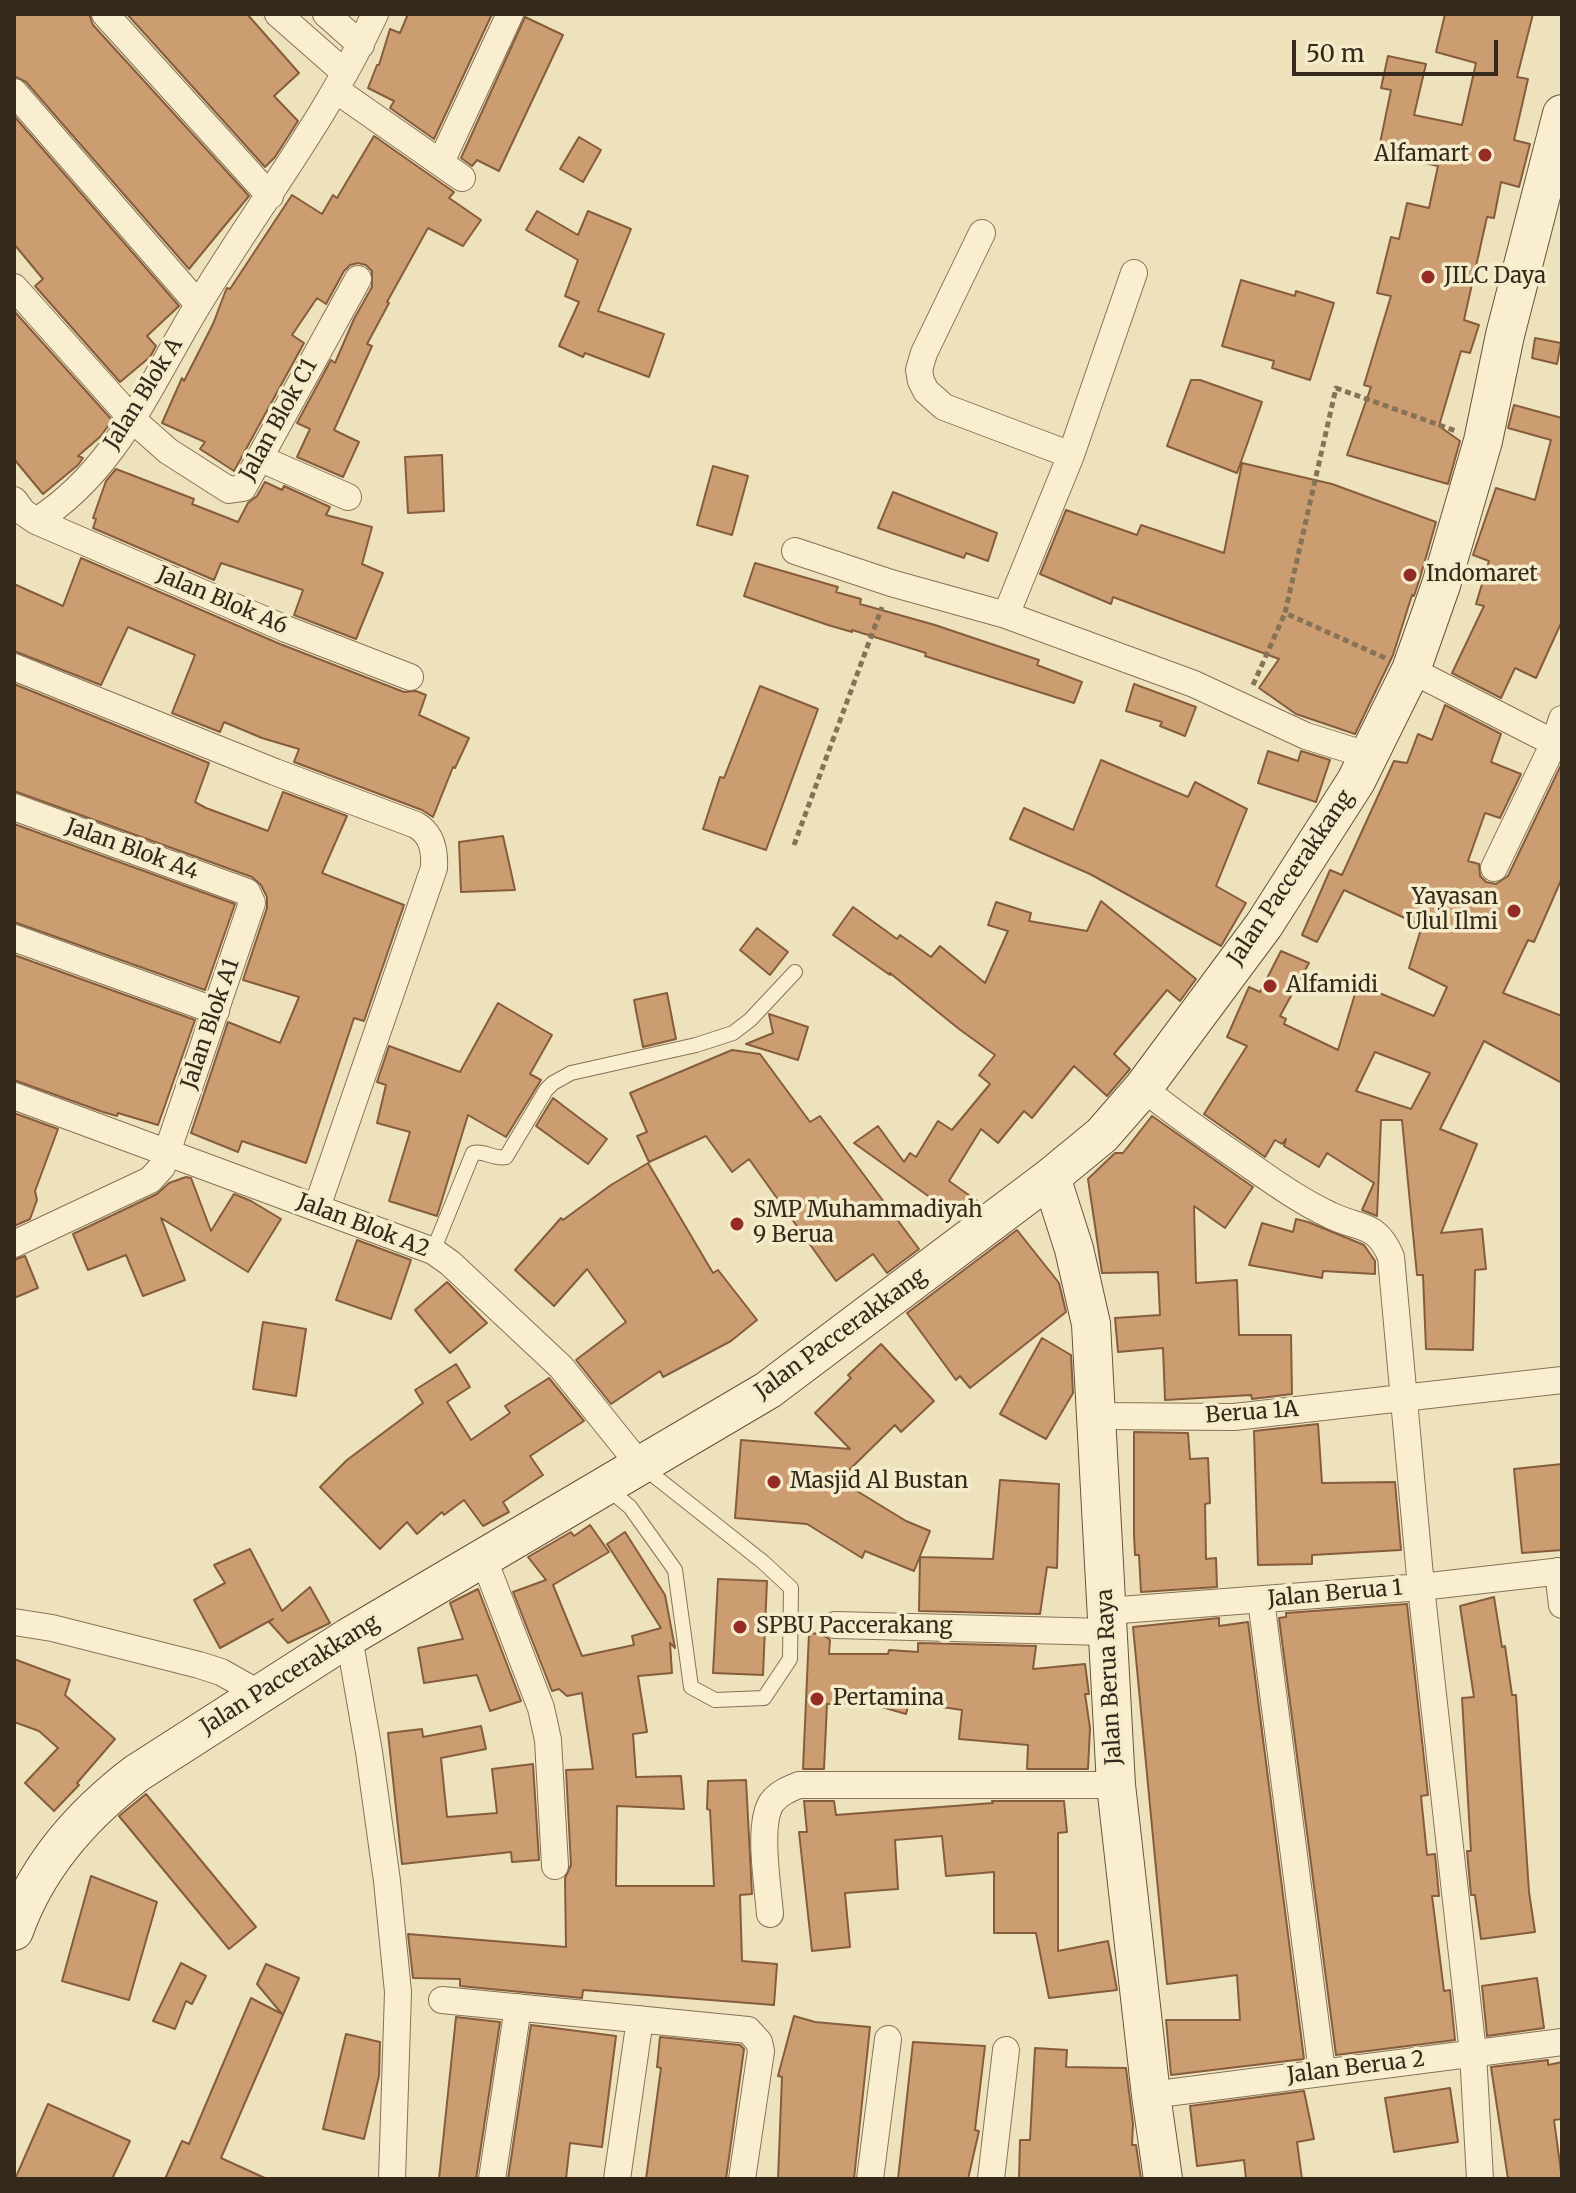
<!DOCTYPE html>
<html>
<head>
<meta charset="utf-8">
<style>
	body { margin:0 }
	#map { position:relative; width:1576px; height:2193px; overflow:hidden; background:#eee2bd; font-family:Merriweather,serif }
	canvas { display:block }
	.frame { position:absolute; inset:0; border:16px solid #35291b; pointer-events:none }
	.scale { position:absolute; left:1292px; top:40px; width:206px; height:36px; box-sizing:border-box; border:4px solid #35291b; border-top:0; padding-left:10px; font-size:24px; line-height:28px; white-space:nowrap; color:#35291b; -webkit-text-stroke:6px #f5eccc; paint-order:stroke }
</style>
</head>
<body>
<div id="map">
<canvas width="1576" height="2193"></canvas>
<div class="frame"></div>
<div class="scale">50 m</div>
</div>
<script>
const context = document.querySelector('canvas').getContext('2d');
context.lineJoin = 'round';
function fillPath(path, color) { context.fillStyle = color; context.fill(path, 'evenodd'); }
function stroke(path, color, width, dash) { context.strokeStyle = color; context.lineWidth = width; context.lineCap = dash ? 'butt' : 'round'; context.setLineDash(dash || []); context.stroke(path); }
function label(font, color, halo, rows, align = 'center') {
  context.font = font + ' Merriweather,serif'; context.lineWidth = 7; context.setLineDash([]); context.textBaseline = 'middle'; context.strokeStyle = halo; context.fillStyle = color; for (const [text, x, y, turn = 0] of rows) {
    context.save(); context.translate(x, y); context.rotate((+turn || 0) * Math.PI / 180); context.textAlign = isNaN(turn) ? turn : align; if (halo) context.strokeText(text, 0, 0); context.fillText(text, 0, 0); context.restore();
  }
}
const building = new Path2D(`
	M14 14H89L93 25 249 196 189 269 26 82 14 76Z
	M127 14H247L299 73 274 96 298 121 275 157 265 167Z
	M408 14H492L434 139 390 108 394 101 368 88 377 65H379L390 29 400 33Z
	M1445 14H1533L1517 77 1528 79 1514 140 1530 144 1519 187 1501 182 1494 218 1487 217 1464 320 1479 325 1470 353 1461 351 1439 426 1460 441 1448 484 1347 455 1371 387 1364 385 1391 296 1377 293 1391 237 1399 239 1407 203 1429 208 1438 166 1378 153 1391 90 1381 88 1388 56 1426 64 1414 115 1462 125 1476 63 1436 52Z
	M525 17 563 35 499 171 477 160 472 166 461 158Z
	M14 116 179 306 147 336 156 346 150 357 120 382 35 286 43 279 14 244Z
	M374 136 454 192 449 198 481 220 463 246 428 228 387 302 389 303 367 344 372 346 334 430 359 442 343 477 297 457 310 429 297 423 331 360 335 363 354 319 372 287V271L366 265 358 263 350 265 344 271 326 304 317 298 292 335 304 343 234 471 200 449 205 442 162 423 182 378 184 381 213 324 226 290 227 288 230 289 292 195 322 214 333 195 337 198Z
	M579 137 601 150 583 182 560 169Z
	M537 211 578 235 588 211 631 229 598 311 664 334 649 377 585 353 583 357 559 346 579 302 565 296 578 260 526 230Z
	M1241 280 1295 296 1296 291 1334 303 1310 380 1272 368 1274 361 1222 346Z
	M14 311 112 420 101 436 78 456 83 458 78 465 43 494 14 459Z
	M1535 338 1561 343 1557 364 1532 358Z
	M1191 380H1200L1262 402 1237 473 1167 446Z
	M1514 405 1562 418V621L1536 678 1515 668 1501 698 1452 673 1484 606 1476 604 1489 561 1473 555 1496 488 1535 500 1551 440 1508 428Z
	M442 455 444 511 408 513 405 457Z
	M1242 463 1332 484 1436 522 1420 578 1414 596 1412 595 1393 655 1355 734 1296 714 1259 688 1279 659 1113 597 1111 604 1040 574 1066 510 1137 535 1141 525 1224 553Z
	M713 466 748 476 732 535 697 525Z
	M116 469 194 499 192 504 238 522 248 503 257 496 265 482 282 490 284 486 330 507 326 515 372 527 362 564 383 573 356 639 294 615 303 590 221 563 214 580 93 528 96 519 93 518 106 481Z
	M893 492 997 533 988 561 966 553 964 558 878 528Z
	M81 558 280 644 404 692 416 691 426 695 419 715 469 738 455 768 453 767 433 817 422 810 294 762 299 749 262 738 224 722 220 732 172 713 195 655 128 627 101 685 14 651V584L63 606Z
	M755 563 838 587 836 592 861 599 860 604 935 625 1039 660 1037 665 1082 682 1074 703 925 656 926 653 852 630V632L828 625 744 596Z
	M14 684 209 763 195 802 206 808 268 831 283 792 347 816 322 873 404 905 364 1021 354 1018 306 1163 242 1141 238 1152 191 1133 228 1022 280 1043 299 997 243 980 267 908V897L261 885 252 877 14 791Z
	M1134 684 1196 707 1185 736 1160 726 1162 722 1126 711Z
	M760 686 818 709 766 850 703 829 720 777 724 778Z
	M1445 705 1501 734 1491 762 1521 774 1500 818 1485 813 1468 861 1479 864 1480 876 1486 882 1496 884 1508 876 1562 763V878L1534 942 1528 940 1503 993 1562 1016V1083L1484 1041 1440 1129 1477 1144 1441 1233 1482 1229 1486 1269 1475 1270 1473 1350 1426 1349 1423 1275H1417L1402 1120H1381L1377 1216 1362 1210 1374 1183 1327 1153 1319 1167 1284 1146 1286 1139 1282 1144 1275 1140 1265 1157 1204 1114 1247 1046 1227 1037 1249 987 1260 992 1281 951 1309 963 1280 1016 1286 1019 1284 1024 1338 1050 1358 984 1434 1016 1447 987 1409 968 1422 926 1344 890 1317 942 1302 935 1330 870 1342 875 1394 761 1407 763 1418 734 1432 740ZM1375 1052 1430 1073 1411 1109 1356 1091Z
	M1268 751 1298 761 1301 751 1330 760 1316 802 1258 783Z
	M1101 760 1188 797 1195 782 1247 809 1216 886 1246 903 1221 946 1090 874 1010 839 1024 808 1073 830Z
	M14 824 235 904 205 990 14 922Z
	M503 836 515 890 461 892 459 842Z
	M1101 901 1196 979 1180 1001 1167 990 1114 1054 1130 1069 1107 1096 1074 1066 1032 1118 1024 1111 998 1143 981 1129 949 1181 980 1203 959 1218 854 1143 878 1126 904 1162 910 1153 916 1157 938 1121 952 1130 990 1084 979 1075 995 1055 959 1029 890 973V975L833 935 853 907 897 939 900 935 931 957 940 946 985 983 1008 931 988 925 996 902 1031 913 1029 921 1087 931Z
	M757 928 788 952 770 975 740 950Z
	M14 955 195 1020 158 1125 118 1113 117 1116 103 1112 14 1080Z
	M667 993 676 1039 643 1047 634 1000Z
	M498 1003 552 1035 530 1074 541 1080 506 1137 468 1115 437 1216 389 1201 410 1132 377 1123 386 1085 377 1082 389 1046 460 1072Z
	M769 1014 808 1027 798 1060 746 1044 773 1033Z
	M732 1050 760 1054 810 1122 820 1116 919 1249 887 1273 873 1254 836 1281 749 1159 732 1172 706 1136 649 1162 637 1136 647 1132 630 1093Z
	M553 1098 607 1139 588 1164 536 1126Z
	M14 1113 58 1129 35 1191 37 1200 30 1219 14 1226Z
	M1152 1116 1253 1187 1225 1228 1194 1206 1196 1283 1237 1280 1239 1335H1291L1292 1394 1252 1399 1251 1395 1165 1400 1163 1348 1118 1352 1115 1318 1160 1315 1158 1272 1102 1273 1088 1179 1115 1153H1123Z
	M648 1163 713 1273 718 1270 757 1320 731 1341 663 1377 660 1371 611 1404 576 1360 626 1322 587 1269 554 1306 515 1270 561 1218 563 1220 611 1185Z
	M186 1177 191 1178 211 1231 234 1194 251 1201 281 1219 248 1272 161 1218 185 1280 143 1296 126 1255 88 1270 73 1234 157 1194 169 1183Z
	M1296 1219 1308 1222 1364 1245 1375 1261V1274L1323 1271 1322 1278 1249 1265 1262 1223 1293 1232Z
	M1017 1230 1059 1283 1066 1312 970 1388 960 1376 956 1380 907 1313Z
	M357 1240 411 1260 391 1319 336 1300Z
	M25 1256 38 1288 14 1298V1260Z
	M447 1282 487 1323 450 1353 415 1310Z
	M263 1322 306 1329 296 1396 253 1389Z
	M1042 1338 1071 1355 1073 1393 1046 1439 1000 1414Z
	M881 1344 934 1401 901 1432 895 1425 839 1480 906 1521 930 1531 914 1571 865 1551 862 1558 807 1524 735 1518 741 1440 850 1449 815 1413 851 1378 848 1375Z
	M456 1364 470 1387 447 1402 471 1440 510 1413 505 1406 549 1378 584 1421 530 1456 543 1475 503 1502 509 1512 483 1526 464 1500 444 1515 442 1512 417 1534 407 1522 380 1549 320 1487 347 1460 423 1403 415 1390Z
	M1318 1424 1322 1483 1395 1482 1401 1550 1312 1555V1564L1258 1565 1254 1431Z
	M1134 1432 1188 1433 1190 1459 1208 1458 1210 1503 1205 1504 1206 1559 1216 1558 1217 1587 1141 1592 1139 1555H1135L1134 1534Z
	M1562 1464V1550L1522 1553 1514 1469Z
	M1000 1480 1059 1484 1057 1568 1047 1567 1040 1614 919 1611 920 1557 993 1559Z
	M590 1525 609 1552 553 1585 582 1656 634 1645 632 1636 661 1628 607 1544 625 1532 665 1595 675 1648 670 1643 672 1673 638 1676 647 1732 633 1734 636 1777 681 1776 684 1809 617 1806 616 1886H714L710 1810 707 1809 708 1781 746 1780 752 1894 740 1895 742 1961 777 1964 774 2005 583 1990 582 1998 460 1986V1979L413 1978 408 1934 566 1947 565 1878 571 1865 566 1770 593 1769 582 1693 567 1696 559 1689 552 1691 513 1592 546 1580 528 1557 571 1532 574 1536Z
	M250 1549 282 1611 310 1587 330 1623 288 1643 269 1622 273 1619 220 1648 194 1600 225 1583 214 1565Z
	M718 1579 767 1581 763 1675 713 1673Z
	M478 1589 521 1701 490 1711 477 1675 424 1683 418 1648 463 1639 450 1603Z
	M1494 1597 1502 1647 1505 1646 1512 1695H1516L1529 1892 1535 1932 1481 1939 1475 1895H1471L1467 1851H1471L1462 1698 1474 1697 1460 1606Z
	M1407 1604 1428 1795 1421 1796 1427 1855 1435 1854 1439 1896H1432L1444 1991 1450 1990 1455 2040 1336 2055 1279 1618 1286 1617V1613Z
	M1219 1618V1626L1248 1622 1304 2059 1171 2075 1166 2020H1240L1237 1975 1167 1984 1133 1627Z
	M809 1633 822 1634 830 1640 829 1654H888L889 1650 918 1652V1643L1036 1646 1033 1669 1085 1664 1089 1694H1085L1090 1728 1088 1769H1027L1028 1745 959 1739 962 1710 909 1702 906 1714 868 1703 827 1704 824 1769H803Z
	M14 1659 70 1680 65 1695 115 1739 77 1783 79 1785 54 1811 25 1783 58 1748 39 1731 14 1722Z
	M481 1726 486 1749 441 1758 447 1817 497 1813 492 1769 533 1764 539 1860 512 1862 511 1852 402 1864 388 1733 422 1729 423 1737Z
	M146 1794 256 1927 229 1949 119 1816Z
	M804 1801H834L836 1815 993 1803 992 1801H1064L1067 1832 1058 1833V1951L1108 1941 1117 1990 1049 1998 1036 1933H994V1872L946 1876 942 1836 895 1840 898 1889 845 1893 850 1947 812 1951 799 1832H807Z
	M91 1876 157 1902 129 2000 62 1981Z
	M181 1963 206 1976 192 2004 186 2001 175 2029 153 2021Z
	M266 1964 299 1978 221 2158 267 2179H165L182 2141 189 2144 251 1998 282 2014 257 1984Z
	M1537 1978 1544 2028 1487 2036 1482 1986Z
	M794 2016 815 2022 870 2027 854 2179H778L782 2077 778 2076Z
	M456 2017 500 2022 476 2179H439Z
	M531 2025 616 2036 602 2147 570 2143 566 2179H508Z
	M346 2034 380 2042 379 2076 364 2139 323 2129Z
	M660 2037 740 2045 744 2049 726 2179H646L661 2068 657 2067Z
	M913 2042 985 2046 975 2130 979 2131 968 2179H898Z
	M1035 2048 1067 2050 1066 2067 1126 2068 1133 2124 1132 2145H1136L1141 2179H1019L1020 2140H1030Z
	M1548 2060V2065L1562 2062V2119L1554 2120 1562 2179H1508L1491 2067Z
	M1450 2088 1458 2142 1394 2152 1385 2098Z
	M1304 2091 1314 2139 1297 2142 1302 2179H1246L1244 2160 1197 2166 1190 2106Z
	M48 2104 130 2141 112 2179H15Z`);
fillPath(building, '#cd9d72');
stroke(building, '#855d3c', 2);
const lane = new Path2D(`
	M433 1251 473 1153C485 1150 494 1160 506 1157L546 1090 553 1083 571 1073 696 1045 733 1033 750 1020 795 972
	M607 1488 630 1507 675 1570 691 1687 715 1700 764 1698 790 1659 791 1588 763 1562 643 1467`);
const street = new Path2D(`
	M105 14 270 196
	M278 14 345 73
	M326 14 361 45
	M336 90 462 178
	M14 92 198 304
	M441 162 510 14
	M982 233 924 353 919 370 921 381 926 391 944 407 1071 455
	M14 287 133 420 168 451 229 490 243 488 358 279
	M259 458 348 497
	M14 500 23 512 36 521C116 471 151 382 198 305 257 207 327 118 375 14
	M36 521 286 629 410 677
	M795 551 891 583 1006 615 1194 684 1306 736 1370 756
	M1006 615 1071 455 1134 273
	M14 667 275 772 416 825C432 834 435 850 434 868L317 1207
	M1411 670 1562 747
	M14 807 247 892 252 903 162 1167 150 1180 14 1244
	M1494 868 1554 743 1562 719
	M14 938 216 1011
	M1143 1088C1175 1114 1208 1137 1242 1160 1271 1180 1298 1200 1330 1215 1360 1230 1376 1221 1391 1257L1421 1587 1473 2053 1480 2179
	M14 1096 433 1251 450 1263 561 1367 639 1464
	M1097 1416 1234 1417 1562 1380
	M483 1557 541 1708 548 1740 555 1866
	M1558 1571 1562 1605
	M1261 1600 1322 2072
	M1107 1611 1421 1587 1562 1571
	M14 1622 52 1628 199 1665 221 1672 260 1694
	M835 1625 1106 1632
	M349 1637 369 1752 387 1881 398 1992 392 2179
	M770 1914C768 1887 757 1823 772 1802 779 1793 789 1789 799 1785H1116
	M442 2000 748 2030 759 2042 761 2051 742 2179
	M1151 2095 1562 2042
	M492 2179 518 2007
	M617 2179 640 2019
	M870 2179 888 2039
	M991 2179 1006 2050`);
const secondary = new Path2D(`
	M1051 1177 1074 1249 1091 1324 1116 1785 1151 2095 1163 2179
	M14 1931C37 1865 83 1814 137 1773L349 1637 768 1390 1051 1177 1102 1135 1143 1088 1264 925 1356 781 1411 670 1441 585 1483 441 1505 335 1562 114`);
stroke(lane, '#867256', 16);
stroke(street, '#867256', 28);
stroke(secondary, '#675339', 40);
stroke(new Path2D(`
	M1385 658 1285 613 1336 388 1456 431
	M1253 685 1285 613
	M794 845 882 607`), '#867256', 5, [6, 4]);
stroke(lane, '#f9efd0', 14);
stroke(street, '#f9efd0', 26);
stroke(secondary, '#f9efd0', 38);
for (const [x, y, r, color] of [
	[1485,155,8,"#952b25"],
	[1428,277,8,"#952b25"],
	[1410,575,8,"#952b25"],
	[1514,911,8,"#952b25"],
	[1270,986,8,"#952b25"],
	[737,1224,8,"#952b25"],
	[774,1482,8,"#952b25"],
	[740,1627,8,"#952b25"],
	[817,1699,8,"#952b25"]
]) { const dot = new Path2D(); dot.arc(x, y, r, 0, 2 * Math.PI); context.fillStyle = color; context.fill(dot); stroke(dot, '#f5eccc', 3); }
label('22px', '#35291b', '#f5eccc', [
	["Alfamart",1469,155,"right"],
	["JILC Daya",1444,277],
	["Indomaret",1426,575],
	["Yayasan",1498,898,"right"],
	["Ulul Ilmi",1498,923,"right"],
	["Alfamidi",1286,986],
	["SMP Muhammadiyah",753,1211],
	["9 Berua",753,1236],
	["Masjid Al Bustan",790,1482],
	["SPBU Paccerakang",756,1627],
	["Pertamina",833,1699]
], 'left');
label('22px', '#35291b', '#f5eccc', [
	["Jalan Blok A",144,394,-58],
	["Jalan Blok C1",279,420,-61],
	["Jalan Blok A6",222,601,23],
	["Jalan Blok A4",132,850,20],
	["Jalan Paccerakkang",1291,878,-56],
	["Jalan Blok A1",211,1024,-71],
	["Jalan Blok A2",363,1226,21],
	["Jalan Paccerakkang",841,1334,-36],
	["Berua 1A",1252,1413,-4],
	["Jalan Berua 1",1335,1594,-5],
	["Jalan Paccerakkang",290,1675,-32],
	["Jalan Berua Raya",1110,1677,-93],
	["Jalan Berua 2",1356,2068,-7]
]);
</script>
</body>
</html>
